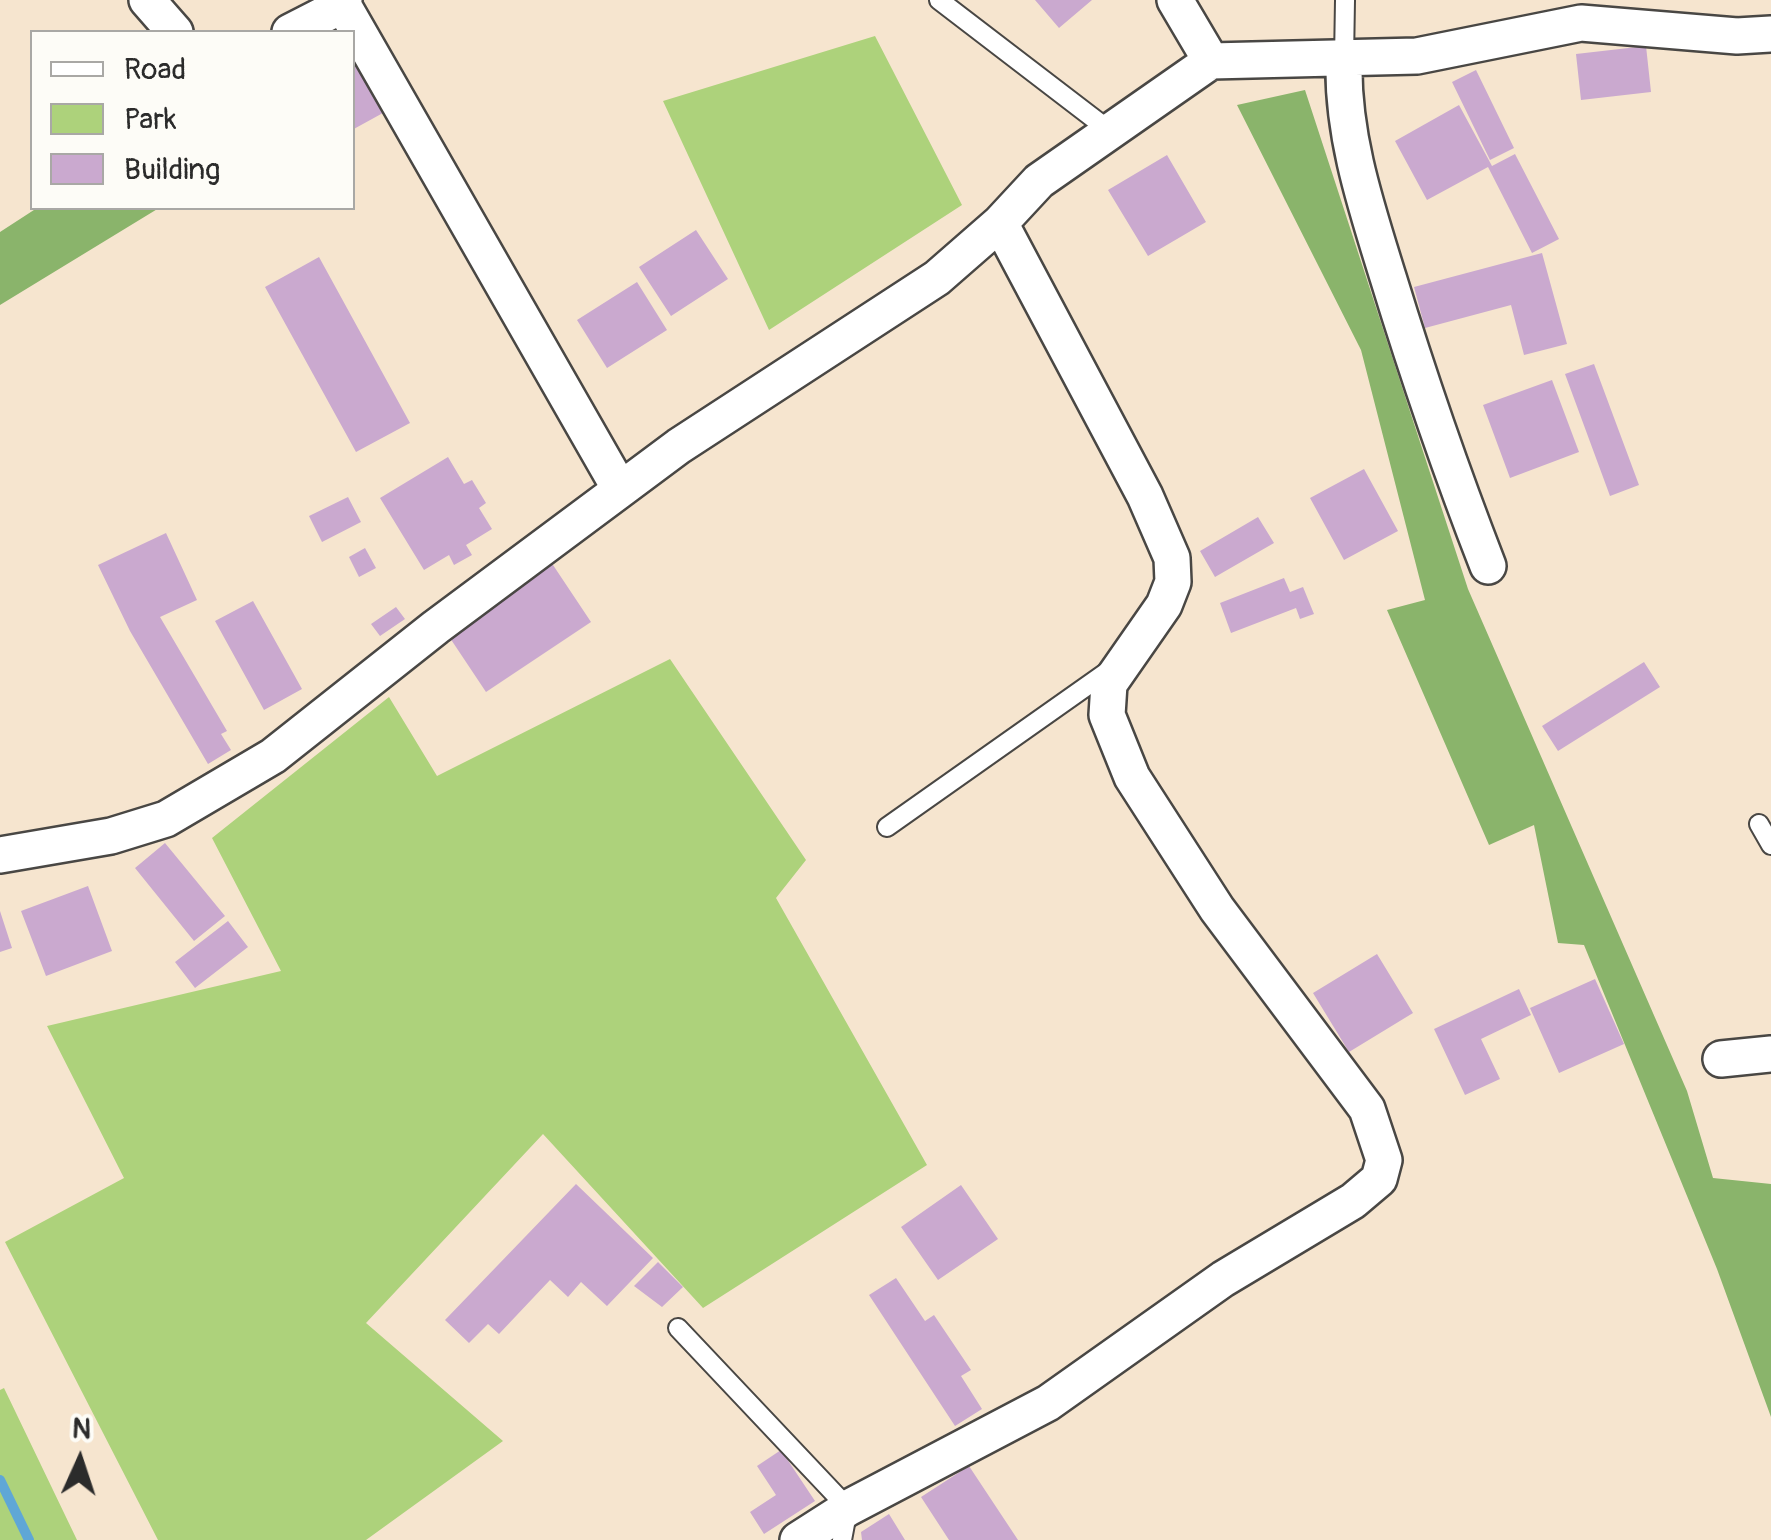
<!DOCTYPE html>
<html>
<head>
<meta charset="utf-8">
<style>
	body { margin:0 }
	#map { position:relative; width:1771px; height:1540px; overflow:hidden; background:#f6e5cf; font-family:Pangolin,sans-serif }
	canvas { display:block }
	.legend { position:absolute; left:30px; top:30px; width:325px; height:180px; box-sizing:border-box; background:#fdfcf7; border:2px solid #a9a8a5; margin:0; padding:12px 18px; list-style:none; font-size:30px; color:#2b2b2b }
	.legend li { display:flex; align-items:center; gap:20px; height:50px }
	.legend b { width:50px; border:2px solid #a9a8a5 }
	.north { position:absolute; left:30px; top:1410px; width:100px; height:100px; -webkit-text-stroke:8px #fdfcf7; paint-order:stroke; rotate:3deg; font-size:28px; font-weight:700; line-height:40px; text-align:center; color:#2b2b2b }
	.north::after { content:''; display:block; margin:auto; width:35px; height:45px; background:#2b2b2b; clip-path:polygon(50% 0,100% 100%,50% 72%,0 100%) }
</style>
</head>
<body>
<div id="map">
<canvas width="1771" height="1540"></canvas>
<ul class="legend">
<li><b style="height:12px;background:#fff"></b>Road</li>
<li><b style="height:28px;background:#add27b"></b>Park</li>
<li><b style="height:28px;background:#caa9cf"></b>Building</li>
</ul>
<div class="north">N</div>
</div>
<script>
const context = document.querySelector('canvas').getContext('2d');
context.lineJoin = 'round';
function fillPath(path, color) { context.fillStyle = color; context.fill(path, 'evenodd'); }
function stroke(path, color, width, dash) { context.strokeStyle = color; context.lineWidth = width; context.lineCap = dash ? 'butt' : 'round'; context.setLineDash(dash || []); context.stroke(path); }
fillPath(new Path2D(`
	M875 36 962 205 769 330 663 101Z
	M670 659 806 860 776 898 927 1165 703 1308 543 1134 366 1323 503 1441 366 1540H158L5 1242 124 1178 47 1026 281 971 212 838 389 697 437 776Z
	M4 1388 77 1540H0V1390Z`), '#add27b');
fillPath(new Path2D(`
	M1305 90 1468 589 1687 1091 1713 1178 1771 1184V1417L1717 1269 1584 945 1558 943 1534 825 1489 845 1387 610 1425 600 1361 350 1237 105Z
	M37 208H159L0 305V232Z`), '#8ab46b');
stroke(new Path2D(`
	M0 1480 29 1540`), '#5fa7d6', 10);
fillPath(new Path2D(`
	M1035 0H1092L1059 28Z
	M1646 46 1651 92 1581 100 1576 54Z
	M352 50 392 108 352 130Z
	M1476 70 1514 148 1490 160 1452 82Z
	M1459 105 1492 166 1515 154 1559 239 1532 253 1488 167 1427 200 1395 141Z
	M1167 155 1206 222 1148 256 1108 190Z
	M696 230 728 279 671 316 639 267Z
	M1542 253 1567 344 1524 355 1511 305 1425 328 1414 287Z
	M319 257 410 423 356 452 265 287Z
	M637 282 667 330 607 368 577 320Z
	M1594 364 1639 485 1610 496 1565 374Z
	M1552 380 1579 452 1510 478 1483 405Z
	M448 457 464 484 472 480 486 503 479 508 492 529 466 545 472 555 454 565 449 555 424 570 380 498Z
	M1364 469 1398 531 1344 560 1310 498Z
	M348 497 361 522 322 542 309 516Z
	M1258 517 1274 543 1215 577 1200 551Z
	M166 533 197 600 160 617 227 731 221 734 231 750 208 764 130 631 98 565Z
	M365 548 376 568 359 577 349 557Z
	M551 562 591 622 486 692 446 632Z
	M1284 578 1290 592 1303 587 1314 614 1300 619 1296 608 1231 633 1220 603Z
	M253 601 302 689 264 710 215 621Z
	M396 607 405 619 380 636 371 624Z
	M1644 662 1660 687 1558 751 1542 726Z
	M165 843 225 916 194 941 135 868Z
	M88 886 112 951 46 976 21 911Z
	M0 911 12 948 0 952Z
	M228 921 248 947 195 988 175 962Z
	M1377 954 1413 1013 1349 1052 1313 993Z
	M1595 979 1624 1044 1559 1073 1530 1008Z
	M1519 989 1531 1015 1481 1039 1500 1079 1465 1095 1434 1029Z
	M576 1184 653 1258 607 1306 581 1282 568 1297 550 1280 499 1334 488 1324 469 1343 445 1320Z
	M961 1185 998 1239 938 1280 901 1227Z
	M658 1262 683 1287 662 1307 634 1286Z
	M896 1278 925 1321 934 1315 971 1370 961 1376 982 1409 955 1426 869 1295Z
	M781 1450 815 1501 764 1534 750 1512 776 1495 757 1466Z
	M969 1466 1018 1540H949L921 1497Z
	M889 1514 905 1540H862L861 1532Z`), '#caa9cf');
const lane = new Path2D(`
	M939 0 1110 131
	M1344 60 1345 0
	M1759 824 1771 845
	M887 827 1111 669
	M678 1328 848 1508 842 1540`);
const street = new Path2D(`
	M147 0 175 32
	M1175 0 1211 61
	M343 5 620 489
	M290 32 343 5 344 0
	M1344 60C1342 135 1366 206 1388 277 1418 375 1451 471 1488 566
	M0 855 111 836 166 819 273 756 436 627 679 446 937 278 1000 223 1039 181 1211 61 1417 56 1581 23 1737 36 1771 34
	M1721 1059 1771 1054
	M798 1540 848 1508 1048 1403 1223 1279 1353 1201 1379 1179 1384 1160 1367 1109 1217 909 1132 777 1107 715 1109 684 1164 605 1173 582 1172 558 1145 496 1000 223`);
stroke(lane, '#494744', 22);
stroke(street, '#494744', 40);
stroke(lane, '#fff', 18);
stroke(street, '#fff', 35);
</script>
</body>
</html>
